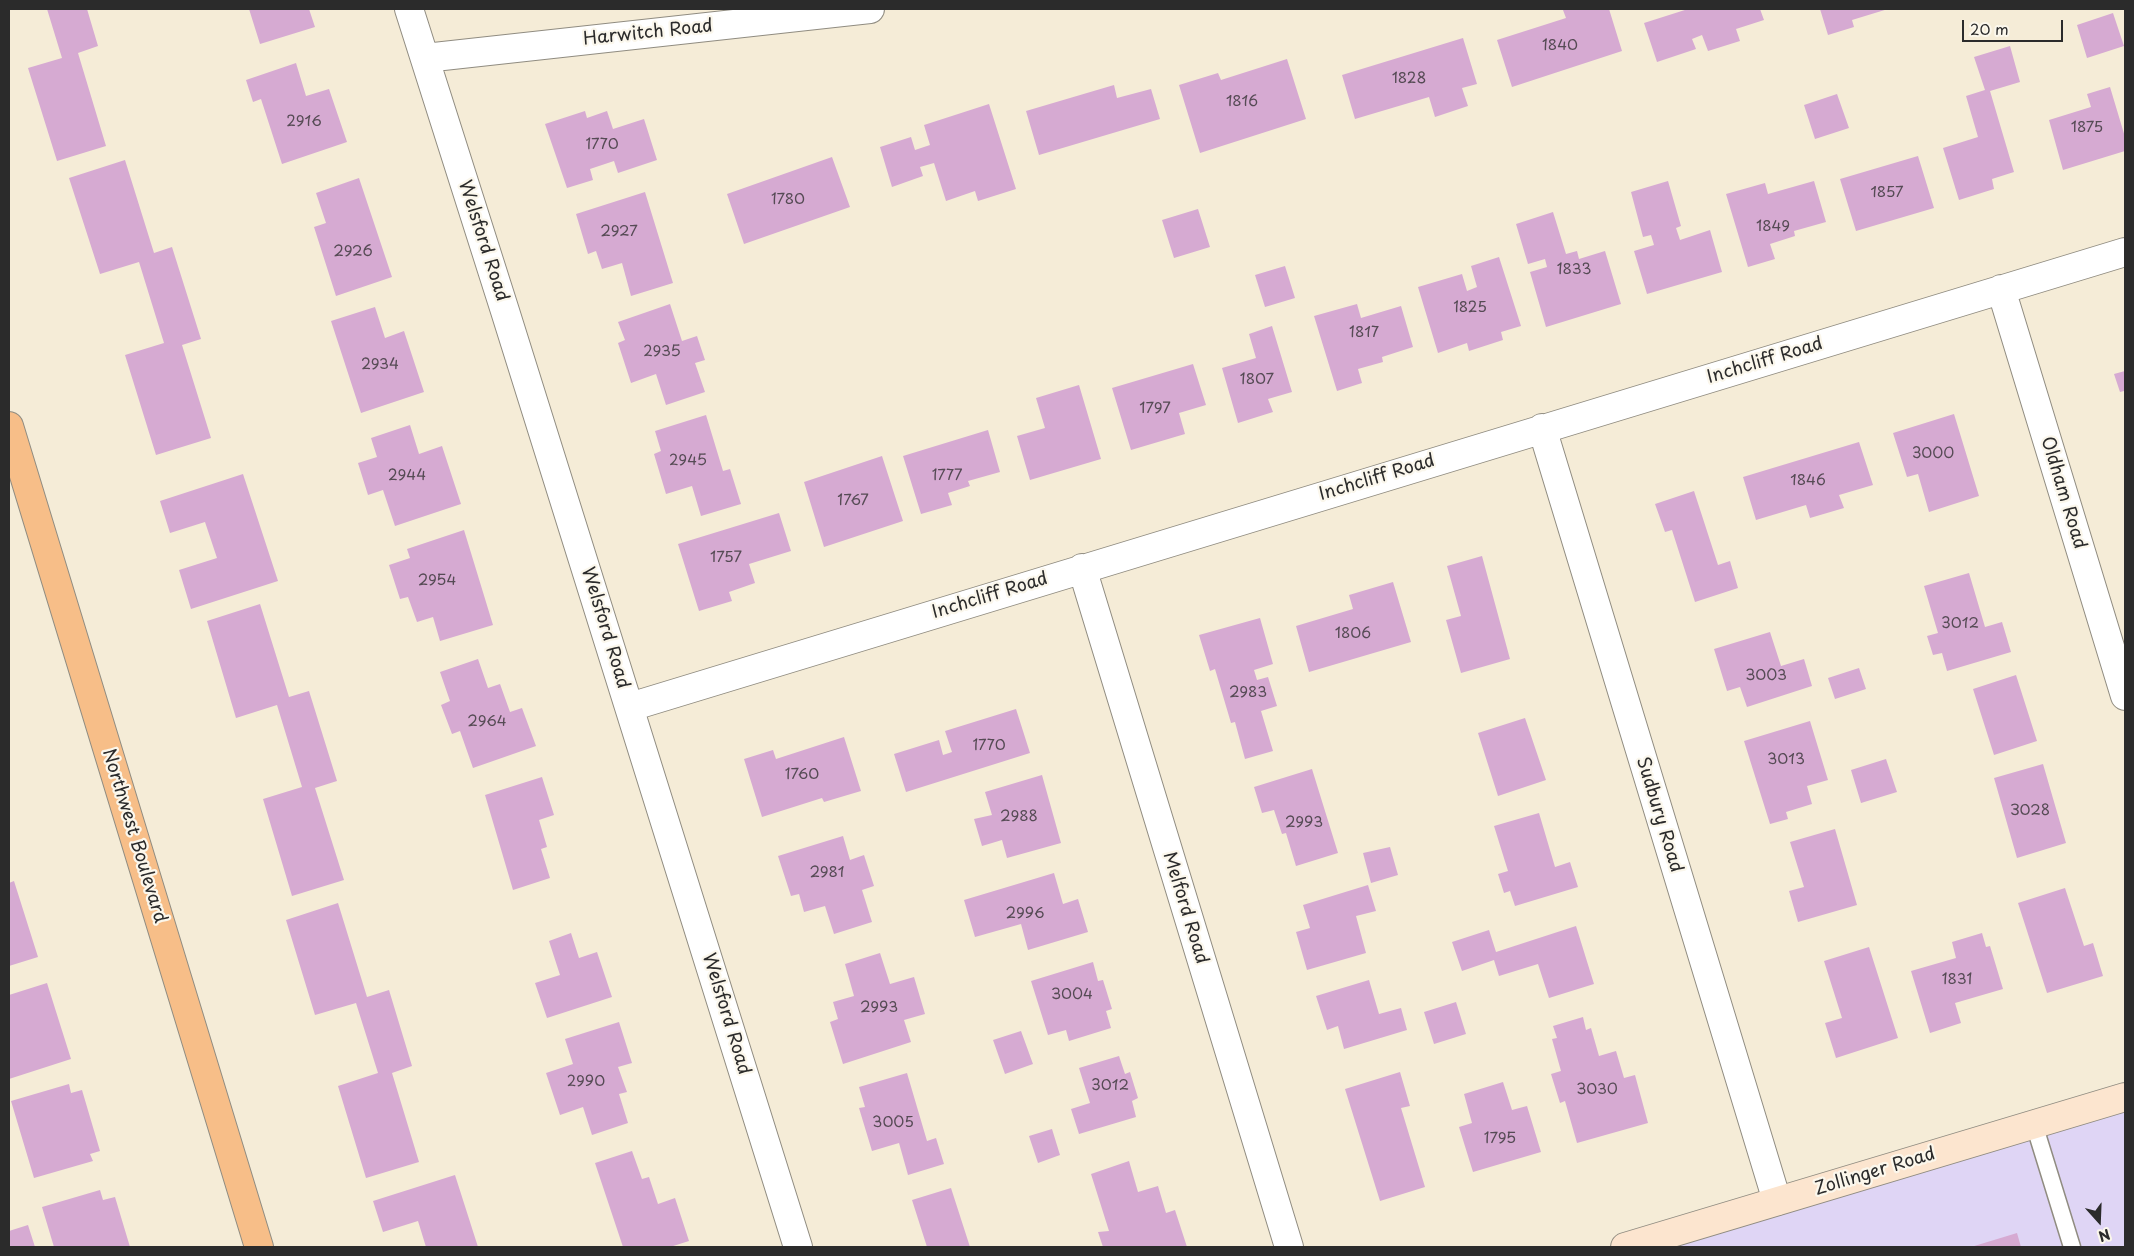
<!DOCTYPE html>
<html>
<head>
<meta charset="utf-8">
<style>
	body { margin:0 }
	#map { position:relative; width:2134px; height:1256px; overflow:hidden; background:#f5ecd7; font-family:"Playpen Sans",sans-serif }
	canvas { display:block }
	.frame { position:absolute; inset:0; border:10px solid #2b2b2b; pointer-events:none }
	.north { position:absolute; left:2074px; top:1196px; width:50px; height:50px; -webkit-text-stroke:4px #fbf7ec; paint-order:stroke; rotate:160deg; font-size:14px; font-weight:700; line-height:20px; text-align:center; color:#2b2b2b }
	.north::after { content:''; display:block; margin:auto; width:18px; height:22px; background:#2b2b2b; clip-path:polygon(50% 0,100% 100%,50% 72%,0 100%) }
	.scale { position:absolute; left:1962px; top:20px; width:101px; height:22px; box-sizing:border-box; border:2px solid #2b2b2b; border-top:0; padding-left:6px; font-size:15px; line-height:18px; white-space:nowrap; color:#2b2b2b; -webkit-text-stroke:4px #fbf7ec; paint-order:stroke }
</style>
</head>
<body>
<div id="map">
<canvas width="2134" height="1256"></canvas>
<div class="frame"></div>
<div class="north">N</div>
<div class="scale">20 m</div>
</div>
<script>
const context = document.querySelector('canvas').getContext('2d');
context.lineJoin = 'round';
function fillPath(path, color) { context.fillStyle = color; context.fill(path, 'evenodd'); }
function stroke(path, color, width, dash) { context.strokeStyle = color; context.lineWidth = width; context.lineCap = dash ? 'butt' : 'round'; context.setLineDash(dash || []); context.stroke(path); }
function label(font, color, halo, rows, align = 'center') {
  context.font = font + ' "Playpen Sans",sans-serif'; context.lineWidth = 4.5; context.setLineDash([]); context.textBaseline = 'middle'; context.strokeStyle = halo; context.fillStyle = color; for (const [text, x, y, turn = 0] of rows) {
    context.save(); context.translate(x, y); context.rotate((+turn || 0) * Math.PI / 180); context.textAlign = isNaN(turn) ? turn : align; if (halo) context.strokeText(text, 0, 0); context.fillText(text, 0, 0); context.restore();
  }
}
fillPath(new Path2D(`
	M2125 1097V1247H1625Z`), '#dfd5f5');
fillPath(new Path2D(`
	M47 9H87L98 46 78 53 106 146 57 161 28 68 62 58Z
	M249 9H309L315 27 260 44Z
	M1568 9H1609L1622 51 1512 87 1497 40 1566 18 1563 10Z
	M1688 9H1760L1764 20 1736 29 1740 41 1708 51 1702 35 1692 39 1696 49 1657 62 1644 23Z
	M1820 9H1888L1852 20 1854 27 1828 35Z
	M2113 13 2124 46 2087 58 2077 25Z
	M1463 38 1477 84 1462 88 1468 106 1435 117 1429 97 1355 119 1342 75Z
	M2010 46 2020 82 1990 91 2014 172 1992 179 1994 189 1959 200 1943 148 1978 137 1966 96 1985 90 1974 57Z
	M1287 59 1306 119 1200 153 1179 85 1218 73 1221 80Z
	M296 63 306 96 329 89 347 142 282 164 261 99 253 102 246 80Z
	M1114 85 1117 98 1151 89 1160 119 1039 155 1026 111Z
	M2110 87 2125 137V151L2063 170 2049 120 2091 107 2087 94Z
	M1837 94 1849 128 1815 139 1804 105Z
	M989 104 1016 189 978 201 975 191 946 201 934 163 920 167 923 176 892 187 880 147 911 137 915 150 930 145 924 125Z
	M585 111 587 118 607 111 613 129 644 119 657 160 618 173 614 161 590 169 593 180 567 188 545 124Z
	M1918 156 1934 208 1856 231 1840 179Z
	M832 157 850 207 744 244 727 194Z
	M125 160 154 253 172 247 201 339 182 345 211 438 156 455 125 355 164 343 139 262 100 274 69 178Z
	M359 178 392 277 336 296 314 227 326 223 316 193Z
	M1668 181 1681 226 1676 228 1680 240 1710 230 1722 272 1647 294 1634 251 1654 245 1651 235 1643 237 1631 192Z
	M1814 181 1826 222 1794 231 1795 236 1770 244 1775 259 1748 267 1726 194 1765 183 1768 194Z
	M645 192 673 283 631 296 622 263 602 269 596 251 588 254 576 214Z
	M1198 209 1210 247 1174 258 1162 220Z
	M1553 212 1566 254 1577 251 1579 259 1605 251 1621 304 1546 327 1530 272 1547 267 1545 259 1528 264 1516 224Z
	M1499 257 1521 326 1501 332 1503 340 1469 351 1467 343 1438 353 1418 287 1462 274 1467 291 1477 287 1471 266Z
	M1285 266 1295 298 1265 307 1255 275Z
	M670 304 682 341 697 336 705 360 695 363 705 392 666 405 656 374 631 383 618 343 625 340 618 322Z
	M1357 304 1361 318 1401 306 1413 347 1382 357 1383 362 1358 369 1362 383 1337 391 1314 316Z
	M375 307 385 338 404 331 424 392 361 413 331 321Z
	M1272 326 1292 392 1268 399 1273 412 1238 423 1222 368 1256 358 1249 334Z
	M1193 364 1206 405 1179 413 1185 434 1131 450 1112 388Z
	M2125 371V396L2124 391 2120 392 2114 374Z
	M1079 385 1101 459 1030 480 1017 436 1045 428 1036 398Z
	M1954 414 1979 496 1929 512 1918 474 1907 477 1893 433Z
	M706 415 723 471 730 469 741 504 701 516 692 486 666 494 654 454 661 451 655 431Z
	M410 425 419 454 442 446 461 504 395 526 383 490 368 495 358 463 377 457 371 438Z
	M988 430 1000 472 968 481 970 486 948 493 952 505 921 514 903 456Z
	M1859 442 1873 485 1839 495 1844 508 1810 518 1806 505 1756 520 1743 477Z
	M882 456 903 521 824 547 804 482Z
	M243 474 278 581 191 609 179 570 217 558 205 522 170 533 160 501Z
	M1694 491 1718 565 1730 561 1738 588 1695 602 1672 530 1665 532 1655 504Z
	M779 513 791 551 749 564 755 583 729 592 732 601 699 611 678 544Z
	M464 530 493 625 440 641 433 617 417 622 408 597 400 599 389 565 410 558 407 549Z
	M1482 556 1510 659 1461 673 1446 620 1461 616 1447 566Z
	M1969 573 1985 627 2002 622 2011 652 1947 671 1942 653 1933 655 1927 636 1938 633 1924 586Z
	M1393 582 1411 642 1309 672 1296 626 1353 609 1349 595Z
	M260 604 289 697 309 691 337 781 315 788 344 880 292 896 263 799 302 787 277 705 236 718 207 621Z
	M1260 618 1273 664 1254 670 1257 680 1268 677 1277 706 1261 711 1273 751 1245 759 1235 722 1231 723 1215 669 1210 671 1199 635Z
	M1770 632 1781 666 1804 659 1812 686 1747 707 1740 687 1727 691 1714 649Z
	M478 659 488 688 500 684 510 712 522 708 536 746 473 768 460 731 452 734 441 705 450 701 440 672Z
	M1859 668 1866 689 1835 699 1828 678Z
	M2016 675 2037 741 1994 755 1973 689Z
	M1016 709 1030 753 906 792 894 754 939 740 943 755 952 752 945 731Z
	M1525 718 1546 780 1498 796 1478 733Z
	M1810 721 1828 780 1807 786 1812 804 1786 812 1788 819 1770 824 1744 741Z
	M844 737 861 791 824 802 822 798 762 817 744 759 773 750 776 759Z
	M1886 759 1897 792 1861 803 1851 770Z
	M2043 764 2066 843 2017 858 1994 778Z
	M1312 769 1338 853 1296 866 1286 833 1282 834 1274 810 1262 813 1254 787Z
	M1042 775 1061 843 1007 858 1002 840 982 846 974 819 992 815 985 792Z
	M542 777 554 815 539 820 547 847 541 849 550 878 513 890 485 795Z
	M1539 813 1555 867 1570 862 1578 887 1515 906 1510 891 1504 893 1498 874 1508 871 1494 826Z
	M1835 829 1857 905 1798 922 1789 891 1804 887 1790 842Z
	M843 836 850 860 864 855 874 886 862 890 872 922 834 934 825 906 804 912 799 894 791 896 778 856Z
	M1390 847 1398 875 1371 883 1363 853Z
	M1054 873 1063 904 1078 899 1088 932 1028 950 1021 924 975 937 964 900Z
	M14 881 38 957 9 966V883Z
	M1368 885 1376 911 1356 916 1366 953 1307 970 1296 932 1310 928 1303 905Z
	M2065 888 2084 946 2093 943 2103 976 2047 993 2018 903Z
	M338 903 367 997 389 990 412 1066 392 1073 419 1162 366 1178 338 1086 378 1073 356 1003 315 1015 286 920Z
	M1576 926 1594 984 1549 998 1538 964 1499 976 1494 960 1462 971 1452 942 1489 930 1496 952Z
	M571 933 579 958 597 952 612 997 547 1018 535 983 560 975 549 941Z
	M1982 933 1986 947 1990 946 2003 989 1955 1003 1961 1023 1930 1033 1911 971 1956 958 1952 942Z
	M1869 947 1898 1038 1836 1058 1825 1023 1842 1018 1824 961Z
	M880 953 890 984 914 977 925 1014 904 1020 911 1042 843 1064 830 1022 838 1019 833 1002 854 996 845 964Z
	M1093 962 1098 981 1103 980 1112 1009 1106 1011 1111 1028 1069 1041 1066 1030 1048 1035 1031 981Z
	M1369 980 1379 1014 1401 1008 1407 1030 1344 1049 1338 1026 1327 1030 1316 996Z
	M47 983 71 1059 9 1079V995Z
	M1456 1002 1466 1034 1434 1044 1424 1012Z
	M1583 1017 1586 1030 1591 1028 1599 1056 1616 1051 1624 1078 1635 1075 1648 1123 1577 1143 1565 1101 1560 1103 1551 1074 1561 1071 1552 1039 1557 1038 1553 1026Z
	M619 1022 632 1063 618 1067 627 1092 619 1094 628 1123 592 1135 583 1107 560 1115 546 1073 573 1064 565 1039Z
	M1021 1031 1033 1064 1005 1074 993 1040Z
	M1119 1056 1125 1074 1130 1072 1138 1098 1132 1101 1136 1117 1079 1134 1071 1109 1090 1103 1079 1068Z
	M1400 1072 1410 1106 1401 1108 1425 1187 1380 1201 1345 1089Z
	M907 1073 927 1141 936 1138 944 1164 908 1175 899 1143 872 1151 859 1108 865 1107 859 1087Z
	M1503 1082 1512 1110 1527 1106 1541 1152 1473 1172 1459 1127 1472 1123 1464 1094Z
	M69 1084 71 1093 82 1090 100 1151 90 1154 93 1161 34 1178 11 1101Z
	M1052 1129 1060 1155 1038 1163 1029 1136Z
	M632 1151 642 1179 649 1177 658 1204 675 1198 689 1241 670 1247H623L595 1163Z
	M1129 1161 1138 1192 1158 1186 1166 1213 1175 1210 1187 1247H1103L1098 1232 1109 1231 1091 1174Z
	M455 1175 478 1247H426L418 1221 383 1232 373 1201Z
	M951 1188 970 1247H927L912 1200Z
	M100 1190 103 1200 115 1197 130 1247H54L42 1207Z
	M28 1225 35 1247H9V1231Z
	M2017 1233 2021 1247H1971Z`), '#d6aad2');
const service = new Path2D(`
	M2034 1124 2072 1247`);
const minor = new Path2D(`
	M409 9 505 311 798 1247
	M425 58 870 9
	M2001 289 2125 696
	M1542 428 1777 1201
	M1082 568 1289 1247
	M630 707 2125 252`);
const secondary = new Path2D(`
	M1625 1247 2125 1097`);
const primary = new Path2D(`
	M9 426 259 1247`);
stroke(service, '#908c81', 19);
stroke(minor, '#908c81', 30);
stroke(secondary, '#908c81', 30);
stroke(primary, '#908c81', 30);
stroke(service, '#fff', 16);
stroke(minor, '#fff', 28);
stroke(secondary, '#fce5cf', 28);
stroke(primary, '#f7be88', 28);
label('15px', '#564b55', null, [
	["1840",1560,46],
	["1828",1409,79],
	["1816",1242,102],
	["2916",304,122],
	["1875",2087,128],
	["1770",602,145],
	["1857",1887,193],
	["1780",788,200],
	["1849",1773,227],
	["2927",619,232],
	["2926",353,252],
	["1833",1574,270],
	["1825",1470,308],
	["1817",1364,333],
	["2935",662,352],
	["2934",380,365],
	["1807",1257,380],
	["1797",1155,409],
	["3000",1933,454],
	["2945",688,461],
	["2944",407,476],
	["1777",947,476],
	["1846",1808,481],
	["1767",853,501],
	["1757",726,558],
	["2954",437,581],
	["3012",1960,624],
	["1806",1353,634],
	["3003",1766,676],
	["2983",1248,693],
	["2964",487,722],
	["1770",989,746],
	["3013",1786,760],
	["1760",802,775],
	["3028",2030,811],
	["2988",1019,817],
	["2993",1304,823],
	["2981",827,873],
	["2996",1025,914],
	["1831",1957,980],
	["3004",1072,995],
	["2993",879,1008],
	["2990",586,1082],
	["3012",1110,1086],
	["3030",1597,1090],
	["3005",893,1123],
	["1795",1500,1139]
]);
label('18px', '#2b2b2b', '#fbf7ec', [
	["Harwitch Road",648,33,-6],
	["Welsford Road",483,241,72],
	["Inchcliff Road",1765,361,-17],
	["Inchcliff Road",1377,478,-17],
	["Oldham Road",2063,493,73],
	["Inchcliff Road",990,596,-17],
	["Welsford Road",605,628,73],
	["Sudbury Road",1659,815,73],
	["Northwest Boulevard",134,836,73],
	["Melford Road",1185,908,73],
	["Welsford Road",726,1014,73],
	["Zollinger Road",1875,1172,-17]
]);
</script>
</body>
</html>
